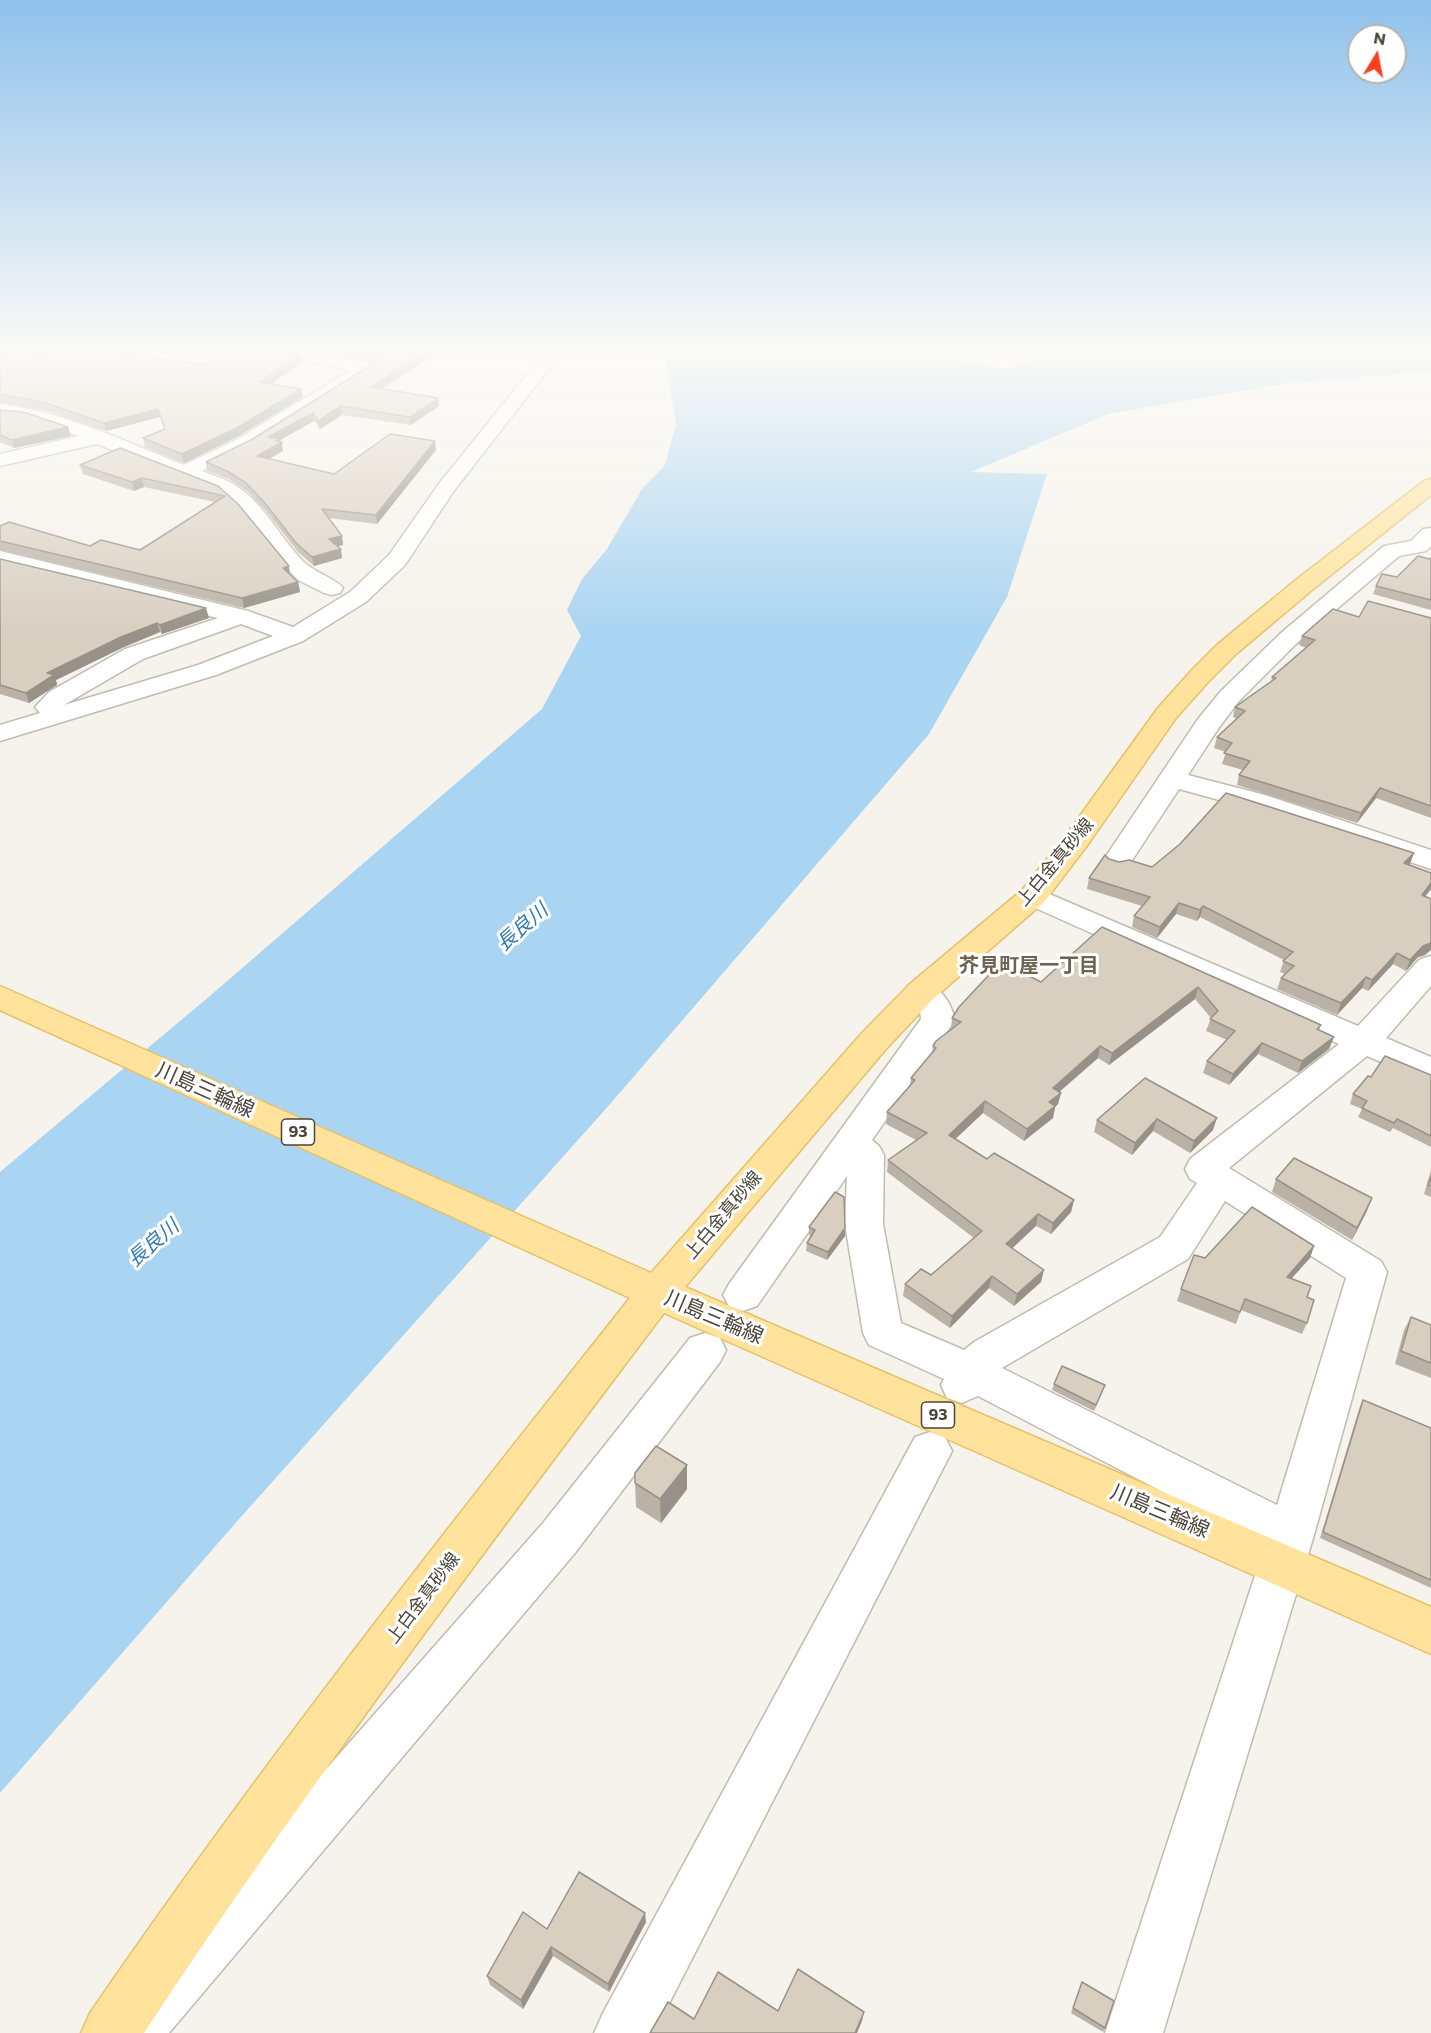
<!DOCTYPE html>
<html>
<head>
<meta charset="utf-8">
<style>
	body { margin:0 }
	#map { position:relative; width:1431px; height:2033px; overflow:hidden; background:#f6f3ec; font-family:Commissioner,sans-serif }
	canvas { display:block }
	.north { position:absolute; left:1347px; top:24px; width:60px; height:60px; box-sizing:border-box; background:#fff; border:2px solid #b7b4b0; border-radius:50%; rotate:10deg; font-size:16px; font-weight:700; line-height:24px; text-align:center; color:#4b4439 }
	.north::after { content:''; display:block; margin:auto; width:21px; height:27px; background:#fc3f1d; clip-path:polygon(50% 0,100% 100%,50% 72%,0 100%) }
</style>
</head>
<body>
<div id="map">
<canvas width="1431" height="2033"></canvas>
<div class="north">N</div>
</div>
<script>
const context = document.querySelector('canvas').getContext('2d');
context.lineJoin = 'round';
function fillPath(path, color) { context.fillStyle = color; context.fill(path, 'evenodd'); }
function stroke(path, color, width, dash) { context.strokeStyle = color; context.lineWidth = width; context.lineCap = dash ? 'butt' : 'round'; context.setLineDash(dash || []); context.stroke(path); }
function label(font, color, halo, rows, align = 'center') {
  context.font = font + ' Commissioner,"Noto Sans JP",sans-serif'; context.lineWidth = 6; context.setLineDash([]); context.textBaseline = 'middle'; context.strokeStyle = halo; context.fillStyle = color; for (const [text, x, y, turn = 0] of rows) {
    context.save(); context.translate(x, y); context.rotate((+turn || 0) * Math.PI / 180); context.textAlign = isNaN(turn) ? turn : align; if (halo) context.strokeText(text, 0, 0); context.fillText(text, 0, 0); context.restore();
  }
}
fillPath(new Path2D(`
	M664 352H955L957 361 1006 369 1044 358 1099 352H1431V371L1288 383 1108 414 971 472 1047 474 1007 597 929 734 611 1103 240 1518 0 1793V1172L211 995 542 709 581 636 567 610 582 579 607 549 642 489 665 465 676 424Z`), '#a9d4f2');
const minor = new Path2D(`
	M0 352H107L98 361 92 362 0 357Z
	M274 352H308L367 363 373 364 376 368 252 447 202 471C213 476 227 479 236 486 266 505 280 539 305 563 315 572 339 581 343 588L340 593 332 595 324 593 298 580 278 559 242 511 221 493 97 444 0 466V454L79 436 26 418 0 416V404C65 412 124 441 184 465L238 439 351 370 282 357 276 356Z
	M545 352H562L453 492 405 565 366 602 303 641 216 675 0 741V725L40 713 35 707 49 692 125 649 218 618 0 565V551L248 611 293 627 350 592 389 555 438 485ZM241 624 273 636 198 665 64 705 143 659Z
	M1431 528V546L1426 551 1399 556 1297 643 1239 701 1218 729 1188 775 1265 795 1431 850V869L1245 807 1179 789 1127 868 1117 871 1107 868 1102 862 1198 719 1221 691 1281 633 1384 546 1411 541 1423 529Z
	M1033 887 1358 1026 1420 959 1431 956V986L1386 1038 1431 1057V1083L1367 1056 1229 1168 1381 1261 1387 1272 1314 1535 1163 2033H1105L1265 1545 978 1396 962 1403 947 1398 941 1385 944 1379 869 1345 863 1333 845 1224 847 1176 757 1306 743 1311 729 1306 723 1295 729 1284 921 1019 920 1011 905 992 910 984C934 978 950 997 955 1020L872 1140 879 1146 884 1155 883 1224 901 1323 964 1350 974 1342 1160 1237 1197 1183 1190 1179 1185 1169 1190 1159 1339 1044 1022 902 1018 896 1022 890ZM1225 1201 1346 1278 1277 1505 1002 1368 1188 1259Z
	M705 1333 720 1338 726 1350 720 1362 575 1553 169 2033H102L111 2013 543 1523 690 1338Z
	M930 1432 945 1437 952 1451 654 2033H594L603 2013 915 1437Z`);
const major = new Path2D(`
	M1431 479V495L1312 590 1236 654 1209 681 1176 718 1089 843 1044 902 932 1000 886 1049 685 1287 1431 1607V1654L664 1313C486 1549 307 1786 144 2033H81L90 2013C259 1767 444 1532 630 1298L0 1010V986L651 1273 862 1033 910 984 1022 890 1069 831 1158 708 1191 671 1218 644 1296 580 1424 481Z`);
stroke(minor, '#c2bbae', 3);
stroke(major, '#e6c16a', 3);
fillPath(minor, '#fff');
fillPath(major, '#ffe39c');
fillPath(new Path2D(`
	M319 352H438L382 389 439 406 411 425 342 415 320 429 314 421 280 440 283 451 269 459 334 474 435 441 436 450 377 524 329 518 342 536 343 545 338 546 342 558 314 566 298 552 266 511 248 492 229 479 207 471 206 462 251 440 375 363Z
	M0 355 207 365 302 363 271 384 303 397 237 437 184 463 145 447 143 438 164 429 160 417 106 431 48 411 0 402Z
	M0 410 68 427 71 436 14 448 0 442Z
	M80 465 218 486 290 575 298 582 300 592 244 608 0 550V526L90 546 140 550 215 502 144 487 134 491 83 474Z
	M1431 558V610L1373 594 1376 586 1397 577Z
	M0 559 209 618 162 634 160 632 124 647 56 680 57 685 29 703 0 694Z
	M1359 617 1431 618V818L1376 798 1357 823 1237 785 1239 775 1243 770 1222 764 1226 752 1214 748 1217 737 1237 719 1233 717 1235 707 1271 682 1272 677 1306 648 1299 645 1302 636Z
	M1109 859 1119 862 1152 867 1410 864 1425 897V955L1418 957 1406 971 1393 964 1368 991 1362 988 1337 1015 1277 989 1281 978 1285 974 1280 972 1284 960 1200 917 1197 921 1176 914 1157 938 1132 927 1134 916 1142 906 1087 889 1089 878Z
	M1102 927 1321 1025 1319 1030 1334 1037 1329 1049 1298 1073 1258 1054 1229 1085 1203 1073 1207 1061 1227 1040 1206 1031 1211 1018 1195 999 1109 1065 1098 1058 1059 1092 1061 1093 1058 1104 1055 1107 1053 1118 1024 1141 983 1113 955 1139 987 1159 1074 1200 1071 1212 1051 1234 1036 1226 1012 1248 1041 1282 1014 1306 989 1288 950 1328 903 1296 905 1284 931 1275 974 1238 887 1172 888 1160 916 1140 886 1124 887 1112 910 1085 911 1078 932 1053 933 1046 951 1030 952 1018 1041 982Z
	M1431 1075V1147L1393 1128 1390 1132 1358 1117 1362 1109 1350 1104 1353 1094 1371 1077Z
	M1145 1078 1213 1130 1190 1153 1153 1131 1132 1155 1094 1132 1097 1120Z
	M1431 1170V1197L1424 1194Z
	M1276 1179 1367 1211 1352 1240 1272 1192Z
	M809 1227 845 1228V1236L827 1260 806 1251 807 1243 811 1236 809 1235Z
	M1314 1246 1310 1258 1291 1279 1307 1297V1323L1302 1334 1241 1310 1236 1324 1177 1301 1181 1289Z
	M1411 1317 1431 1325V1378L1395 1364 1404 1330Z
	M1054 1384 1103 1391 1094 1411 1052 1390Z
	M1363 1400 1431 1428V1588L1320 1538 1360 1406Z
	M687 1465V1489L661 1523 636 1507 635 1483Z
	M646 1922 609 1992 553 1956 523 2009 490 1985 487 1976 547 1929Z
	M1082 1982 1105 2028 1103 2032 1071 2013Z`), '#bab2a6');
fillPath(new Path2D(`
	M425 352H438L372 395 371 387Z
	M301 355 302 363 262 390 260 382Z
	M301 389 303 397 237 437 184 463 182 454Z
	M438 398 439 406 411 425 410 417Z
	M341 406 342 415 320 429 318 421Z
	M158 409 160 417 106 431 104 423Z
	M313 413 314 421 280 440 281 443 282 442 283 451 258 465 257 456 268 437Z
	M68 427 71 436 14 448 12 440Z
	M435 441 436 450 377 524 376 515Z
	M142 478 144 487 134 491 132 482Z
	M342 536 343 545 331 548 329 539Z
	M341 549 342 558 314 566 312 557Z
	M289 566 290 575 283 568Z
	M298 582 300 592 244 608 242 598Z
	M206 608 209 618 162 634 160 625Z
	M157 623 160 632 124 647 56 680 57 685 29 703 26 693 47 673 121 637Z
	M1380 788 1376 798 1357 823 1361 813Z
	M1414 853 1410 864 1400 874 1404 863Z
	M1431 883V889L1418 906 1422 895Z
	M1179 903 1176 914 1157 938 1160 927Z
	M1203 906 1200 917 1197 921 1200 910Z
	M1431 943V950L1425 955 1418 957 1406 971 1410 960 1423 946Z
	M1397 953 1393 964 1368 991 1372 980Z
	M1366 977 1362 988 1337 1015 1341 1003Z
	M1198 987 1195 999 1109 1065 1112 1053Z
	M1334 1037 1329 1049 1298 1073 1302 1061Z
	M1262 1043 1258 1054 1229 1085 1233 1074Z
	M1100 1046 1098 1058 1050 1100 1053 1088Z
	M1061 1093 1058 1104 1055 1107 1053 1118 1024 1141 1027 1129 1049 1102Z
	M985 1101 983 1113 947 1147 949 1135Z
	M1217 1118 1213 1130 1190 1153 1194 1141Z
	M1157 1119 1153 1131 1132 1155 1135 1143Z
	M1372 1198 1367 1211 1352 1240 1357 1228Z
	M1074 1200 1071 1212 1051 1234 1053 1223Z
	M1038 1214 1036 1226 1004 1256 1006 1244Z
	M845 1228V1236L827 1260 828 1252Z
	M1314 1246 1310 1258 1282 1289 1287 1277Z
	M1044 1270 1041 1282 1014 1306 1017 1294Z
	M992 1276 989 1288 950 1328 952 1316Z
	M687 1465V1489L661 1523 660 1499Z
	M645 1913 646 1922 609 1992 608 1984Z
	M551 1947 553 1956 523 2009 521 2000Z
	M864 2012 862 2021 857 2033H855Z`), '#979187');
const building = new Path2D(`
	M4 352 90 356 96 355 100 352H111L207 365 229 352H282L301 355 260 382 301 389 235 429 182 454 143 438 165 429 158 409 104 423 46 403 0 394V355Z
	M360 352H425L371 387 438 398 410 417 341 406 318 421 313 413 268 437 280 439 276 441 282 442 257 456 334 474 390 434 435 441 376 515 322 509 342 536 329 539 341 549 312 557 296 543 264 502 246 483 227 471 206 462 251 440 376 362 378 357 372 354Z
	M0 410 23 412 68 427 12 440 0 435Z
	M120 448 218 486 238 504 289 566 283 568 298 582 242 598 0 541V526L9 522 90 546 101 540 140 550 225 496 142 478 132 482 80 465Z
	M1418 556 1429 559 1431 558V600L1376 586 1382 574 1397 577Z
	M0 559 206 608 160 625 157 623 121 637 47 673 54 675 26 693 0 685Z
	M1368 601 1431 618V806L1380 788 1361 813 1239 775 1250 761 1224 753 1232 743 1217 737 1245 711 1235 707 1276 678 1272 677 1315 640 1302 636 1333 609 1359 617Z
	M1226 793 1414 853 1404 863 1431 873V883L1422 895 1431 899V943L1423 946 1410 960 1397 953 1372 980 1366 977 1341 1003 1281 978 1294 966 1283 961 1293 952 1203 906 1200 910 1179 903 1160 927 1134 916 1150 897 1089 878 1105 855 1109 859 1119 862 1129 860 1152 867 1180 844Z
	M1102 927 1321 1025 1317 1029 1334 1037 1302 1061 1262 1043 1233 1074 1207 1061 1235 1031 1210 1019 1218 1011 1198 987 1112 1053 1100 1046 1053 1088 1061 1093 1049 1102 1055 1106 1027 1129 985 1101 949 1135 987 1159 994 1153 1074 1200 1053 1223 1038 1214 1006 1244 1044 1270 1017 1294 992 1276 952 1316 905 1284 921 1269 931 1275 982 1231 888 1160 927 1133 887 1112 915 1080 911 1078 936 1048 933 1046 936 1041 961 1022 952 1018 959 1007 1001 962 1041 982Z
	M1385 1056 1431 1075V1136L1397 1119 1394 1123 1362 1108 1367 1101 1353 1094 1368 1076 1371 1077Z
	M1145 1078 1217 1118 1194 1141 1157 1119 1135 1143 1097 1120Z
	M1294 1158 1372 1198 1357 1228 1276 1179Z
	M1431 1176V1186L1428 1185Z
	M835 1192 844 1197 845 1228 828 1252 807 1243 815 1230 809 1227Z
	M1252 1207 1314 1246 1287 1277 1311 1286 1307 1297 1314 1300 1307 1323 1245 1299 1240 1312 1181 1289 1194 1255 1205 1258Z
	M1411 1317 1431 1325V1363L1401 1351Z
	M1062 1366 1105 1385 1096 1405 1054 1384Z
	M1363 1400 1431 1428V1580L1323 1532Z
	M656 1446 687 1465 660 1499 635 1483V1473Z
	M579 1872 645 1913 608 1984 551 1947 521 2000 487 1976 523 1912 547 1929Z
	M798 1969 864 2012 855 2033H650L668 2002 694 2019 718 1972 778 2011Z
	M1082 1982 1114 2001 1105 2028 1073 2008Z`);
fillPath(building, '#d8cfc1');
stroke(building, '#979187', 1.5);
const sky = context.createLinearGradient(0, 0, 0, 636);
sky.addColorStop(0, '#8fc1ec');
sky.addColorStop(0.55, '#fbfaf6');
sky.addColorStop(1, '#fbfaf600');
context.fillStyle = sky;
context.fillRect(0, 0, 1431, 636);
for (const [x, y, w] of [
	[298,1132,33],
	[938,1415,33]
]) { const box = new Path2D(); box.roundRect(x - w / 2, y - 13, w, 26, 4.5); context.fillStyle = '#fff'; context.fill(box); stroke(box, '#4b4439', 1.5); }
label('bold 16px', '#4b4439', null, [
	["93",298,1132],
	["93",938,1415]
]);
label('18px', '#4b4439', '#fff', [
	["上白金真砂線",1055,862,-50],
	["上白金真砂線",723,1215,-50],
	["上白金真砂線",423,1598,-53]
]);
label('italic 20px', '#2e7ab2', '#fff', [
	["長良川",522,927,-41],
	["長良川",153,1243,-41]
]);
label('bold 20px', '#6e6250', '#fff', [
	["芥見町屋一丁目",1029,965]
]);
label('21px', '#4b4439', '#fff', [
	["川島三輪線",205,1090,24],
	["川島三輪線",714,1317,23],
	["川島三輪線",1160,1511,23]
]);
</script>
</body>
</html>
